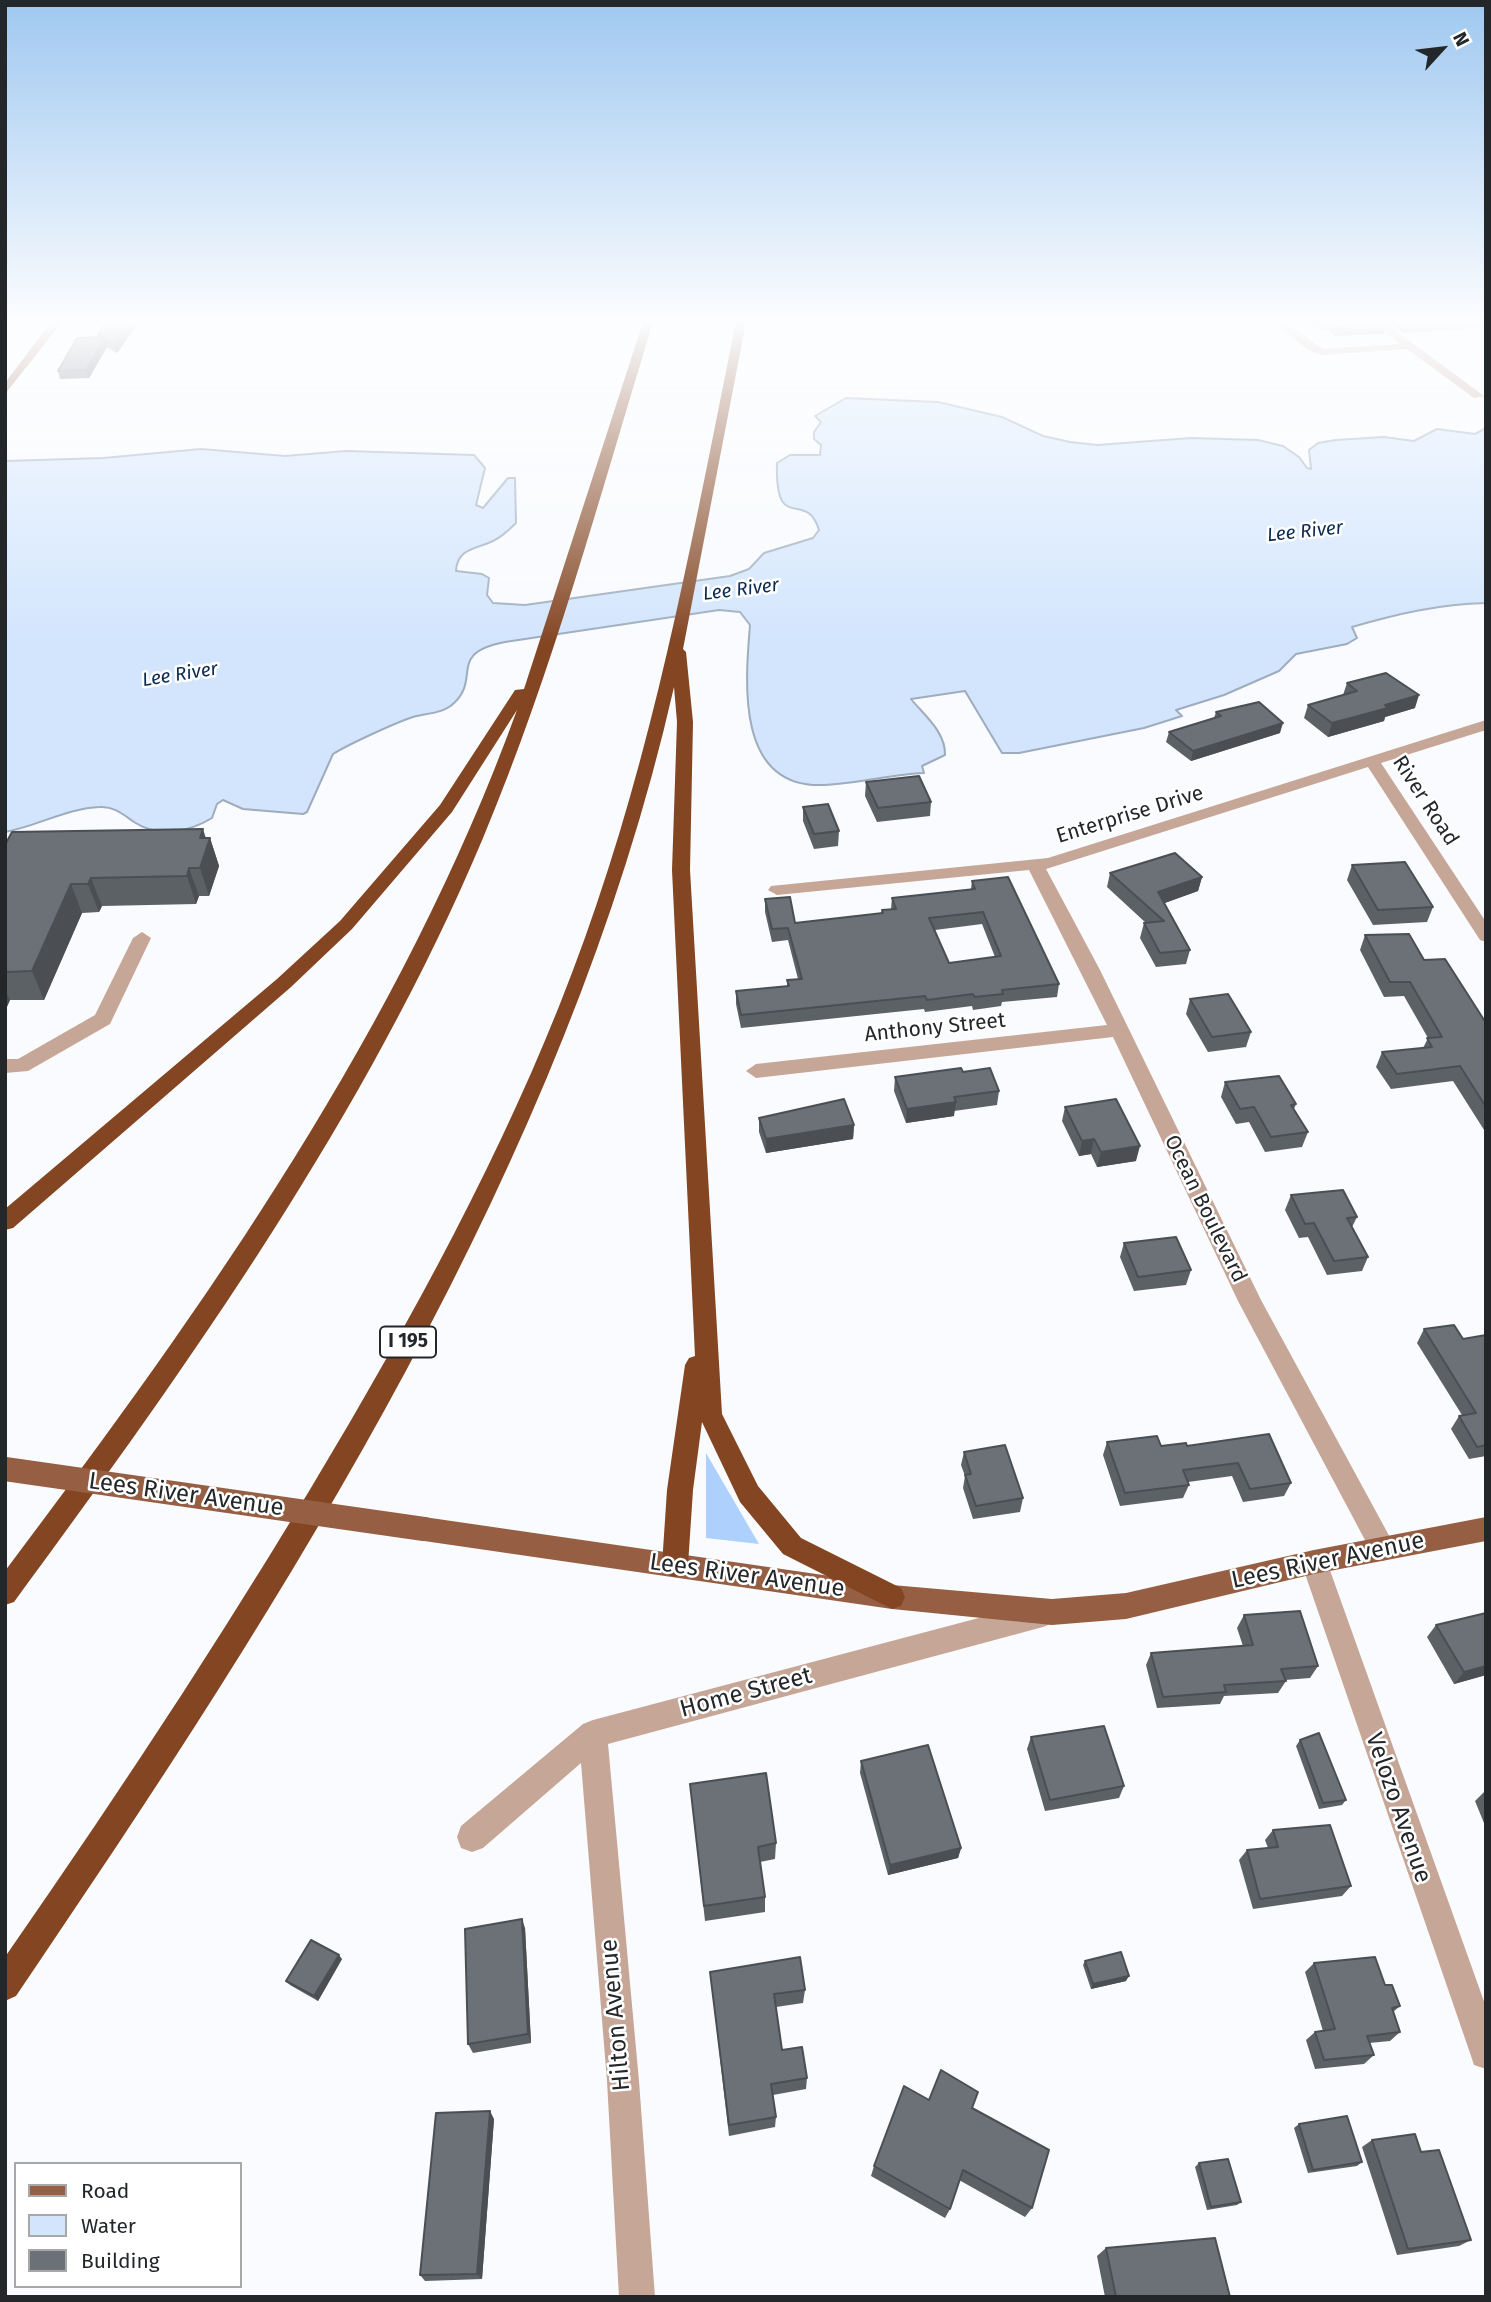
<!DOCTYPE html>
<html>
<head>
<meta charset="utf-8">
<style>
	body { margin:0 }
	#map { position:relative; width:1491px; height:2302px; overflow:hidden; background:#f9fbfe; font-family:"Fira Sans",sans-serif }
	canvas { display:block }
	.frame { position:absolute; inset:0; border:7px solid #242729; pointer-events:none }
	.legend { position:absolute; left:14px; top:2162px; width:228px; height:126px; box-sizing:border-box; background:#fff; border:2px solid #a7a9a9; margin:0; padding:9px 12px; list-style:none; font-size:21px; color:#242729 }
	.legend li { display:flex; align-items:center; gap:14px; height:35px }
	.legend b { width:35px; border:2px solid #a7a9a9 }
	.north { position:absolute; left:1407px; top:14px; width:70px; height:70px; -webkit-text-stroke:5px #fff; paint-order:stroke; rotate:63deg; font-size:19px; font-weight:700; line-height:28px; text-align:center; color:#242729 }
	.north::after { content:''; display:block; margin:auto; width:24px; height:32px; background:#242729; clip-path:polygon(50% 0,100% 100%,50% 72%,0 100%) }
</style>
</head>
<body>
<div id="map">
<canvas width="1491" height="2302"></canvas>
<div class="frame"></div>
<ul class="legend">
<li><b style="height:9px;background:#965f43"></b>Road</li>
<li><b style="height:19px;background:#d2e5fd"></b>Water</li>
<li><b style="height:19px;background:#6b7177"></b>Building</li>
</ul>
<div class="north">N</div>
</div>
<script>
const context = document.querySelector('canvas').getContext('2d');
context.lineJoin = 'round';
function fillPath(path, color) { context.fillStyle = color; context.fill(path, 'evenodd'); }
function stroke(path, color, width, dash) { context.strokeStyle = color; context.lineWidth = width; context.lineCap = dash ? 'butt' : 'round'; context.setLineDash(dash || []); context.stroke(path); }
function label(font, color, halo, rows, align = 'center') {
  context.font = font + ' "Fira Sans",sans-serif'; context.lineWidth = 5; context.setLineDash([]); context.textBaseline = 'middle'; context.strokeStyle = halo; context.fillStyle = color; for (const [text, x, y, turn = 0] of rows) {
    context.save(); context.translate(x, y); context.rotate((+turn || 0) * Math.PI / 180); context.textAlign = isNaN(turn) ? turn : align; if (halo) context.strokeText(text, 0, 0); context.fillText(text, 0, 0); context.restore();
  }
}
fillPath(new Path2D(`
	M706 1453 759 1544 706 1538Z`), '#add0fd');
const water = new Path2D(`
	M846 398 938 402 1002 417 1043 436 1070 442 1097 445 1191 438 1258 440 1283 446 1299 457 1307 468 1311 469 1309 450 1318 443 1336 440 1384 437 1414 441 1437 429 1475 434 1486 428V603C1439 604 1397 614 1352 627L1357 638 1347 644 1296 654 1279 671 1224 695 1176 710 1182 716 1144 728 1019 753H1002L965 691 911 699C923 714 946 732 945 755L922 766 924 773C892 774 858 784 824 785 736 789 745 684 750 625L740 612 719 610 505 642C447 653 481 678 454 703 443 714 427 713 413 717 395 723 349 744 333 754L307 812 303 814 243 809 223 800 217 804 212 818C189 832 158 838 134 822 124 815 114 806 100 807 68 808 37 826 5 832V461L103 458 201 449 285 456 346 451 474 455 485 468 476 505 483 508 508 478H515L516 523C509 530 502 537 493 541 477 549 457 548 456 571L482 574 489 578 487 595 493 603 525 605 730 576 749 569 764 553 813 538 819 530C806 487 775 537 777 463L790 455H820L821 445 814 439V432L821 422 815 416Z`);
fillPath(water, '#d2e5fd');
stroke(water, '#9eacbd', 2);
fillPath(new Path2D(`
	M1273 322H1285L1323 349 1400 344 1372 322H1384L1484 396 1474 398 1407 349 1322 355 1308 350Z
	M1486 720V730L1381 763 1486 922V942L1480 940 1368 767 1046 869 1100 970 1261 1300 1392 1541 1396 1549 1392 1557 1383 1561 1374 1557 1238 1301 1113 1037 756 1078 746 1071 756 1064 1107 1025 1029 870 777 895 768 890 771 886 1048 858Z
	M142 932 151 938 110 1024 28 1071 5 1073V1059H18L95 1015 133 938Z
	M1314 1550 1323 1553 1327 1562 1486 2007V2069L1474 2065 1470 2053 1301 1562 1305 1553Z
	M1043 1601 1053 1605 1056 1614 1053 1623 1043 1627 608 1744 639 2081 655 2297H619L607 2081 581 1763 483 1848 472 1852 461 1848 457 1837 461 1826 583 1724 593 1720Z`), '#c6a697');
fillPath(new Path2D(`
	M51 322H62L5 394V383Z
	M424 1517 892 1585 1052 1599 1126 1593 1314 1550 1486 1517V1541L1314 1574 1126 1619 1052 1625 892 1609 424 1541 415 1537 411 1529 415 1521Z`), '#965f43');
fillPath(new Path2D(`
	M643 322H653C600 495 553 671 483 838 367 1114 191 1362 14 1602L5 1605V1571C207 1304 402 1027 517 710L452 812 352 929 291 987 13 1228 5 1230V1209L277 979 340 921 440 805 515 690 524 689Z
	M736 322H746L683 649 686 652 693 722 690 870 722 1414 758 1486 801 1538 901 1588 905 1597 901 1606 892 1609 783 1554 740 1502 702 1422 693 1490 688 1565 684 1574 675 1577 666 1574 662 1565 667 1490 685 1365 689 1358 695 1356 672 870 677 722 674 687C566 1163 288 1596 16 1996L5 2001V1957C126 1783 243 1605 350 1422 446 1257 535 1087 596 906 661 716 696 518 736 322Z`), '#834522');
stroke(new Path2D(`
	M5 1469 424 1529`), '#965f43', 24);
fillPath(new Path2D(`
	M139 322 117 353 107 347 89 378 60 379 58 371 99 338 98 335Z
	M1312 322H1383L1386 325 1383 334 1335 336 1327 329 1322 330Z
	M1389 322H1486V327L1403 333Z
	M1347 683 1415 708 1385 717 1384 721 1328 737 1304 718 1308 705 1343 695Z
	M1216 712 1280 733 1191 761 1166 742 1169 732 1214 718Z
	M866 782 931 802 930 816 877 822 865 796Z
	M803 807 839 831 838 846 814 849 803 821Z
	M206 838H210L219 866 209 896H199L196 904 102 906 99 912 82 913 44 1000H10L5 1011V845Z
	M1352 865 1433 907 1427 922 1373 925 1347 880Z
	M1110 873 1202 877 1198 891 1164 903 1190 950 1186 964 1156 967 1140 938 1144 923H1146L1107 887Z
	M972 881 1059 984 1057 997 1002 1002 1001 1006 973 1010 972 1006 925 1012 924 1009 741 1028 736 1004V991L787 987V980L798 979 788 940 772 942 765 912V899L795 923 881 913 882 910 891 909 892 898 971 889ZM982 924 995 957 949 963 935 930Z
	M1365 935 1424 960 1486 1023V1133L1453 1081 1391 1089 1376 1067 1382 1052 1423 1048 1428 1038 1404 996 1384 997 1360 950Z
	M1190 999 1251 1032 1246 1047 1208 1052 1186 1014Z
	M963 1072 999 1091 997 1105 954 1111V1116L906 1123 894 1091 895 1077Z
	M1225 1082 1296 1104 1294 1109 1308 1132 1302 1147 1265 1152 1249 1122 1236 1124 1221 1097Z
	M1065 1107 1136 1161 1097 1167 1091 1154 1079 1156 1062 1121Z
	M759 1118 854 1125 853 1139 766 1153 759 1132Z
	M1291 1195 1357 1217 1352 1227 1368 1257 1362 1271 1327 1275 1308 1237 1299 1238 1285 1210Z
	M1124 1243 1191 1270 1186 1285 1134 1291 1120 1257Z
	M1424 1329 1463 1339 1486 1335V1456L1469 1459 1451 1429 1459 1416 1462 1415 1417 1343Z
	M1269 1434 1291 1483 1284 1496 1243 1502 1232 1476 1188 1482 1189 1485 1183 1498 1120 1506 1103 1455 1107 1442 1161 1446H1187Z
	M964 1452 1023 1498 1020 1512 973 1519 963 1488 965 1476 961 1465Z
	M1486 1613V1675L1454 1684 1427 1637 1436 1625Z
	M1244 1615 1318 1666 1310 1678 1285 1680 1286 1681 1278 1693 1224 1696 1220 1704 1157 1708 1146 1665 1151 1653 1243 1646 1237 1628Z
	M1031 1737 1124 1786 1119 1798 1045 1811 1027 1749Z
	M1300 1740 1346 1800 1342 1805 1319 1809 1296 1746Z
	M861 1761 961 1848 958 1858 888 1875 860 1773Z
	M690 1784 776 1843 775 1859 760 1862 765 1897V1912L705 1921Z
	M1486 1790V1828L1475 1801Z
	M1273 1830 1351 1886 1342 1896 1253 1909 1239 1860 1247 1850 1268 1848 1265 1840Z
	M525 1928 531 2043 473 2053 468 2044Z
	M342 1959 318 2001 290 1985 286 1981Z
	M1085 1961 1126 1981 1091 1989 1083 1965Z
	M1314 1963 1385 1985 1400 2006 1393 2012 1400 2032 1390 2041 1369 2043 1374 2055 1364 2064 1315 2069 1306 2040 1315 2032 1323 2031 1305 1972Z
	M710 1972 805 1990 803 2003 776 2007 782 2050 807 2078 806 2089 773 2095 776 2117 775 2127 729 2136Z
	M929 2100 972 2108 1032 2208 1025 2217 959 2180 950 2209 945 2218 871 2176 874 2166Z
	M494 2119 482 2279 425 2281 420 2275Z
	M1299 2124 1362 2162 1357 2166 1308 2173 1294 2128Z
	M1372 2140 1421 2152 1471 2240 1459 2246 1397 2255 1362 2147Z
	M1199 2163 1241 2202 1237 2205 1207 2210 1195 2167Z
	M1106 2248 1230 2297H1105L1097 2256Z`), '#5c6166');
fillPath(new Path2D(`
	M131 322H139L117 353 114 345Z
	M104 339 107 347 89 378 86 370Z
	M1419 695 1415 708 1385 717 1384 721 1328 737 1332 723 1385 705Z
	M1283 723 1280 733 1191 761 1193 751Z
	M203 829 208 845 210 838 219 866 209 896 200 868V838Z
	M189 868 199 896 196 904 187 876Z
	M1202 877 1198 891 1154 907 1158 892Z
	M91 878 102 906 99 912 88 884Z
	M71 884 82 913 44 1000 32 971Z
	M5 990 10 1000 5 1011Z
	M956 1102 954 1116 906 1123 907 1109Z
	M854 1125 853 1139 766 1153V1139Z
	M1094 1139 1091 1154 1079 1156 1082 1141Z
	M1140 1146 1136 1161 1097 1167 1101 1152Z
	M1486 1666V1675L1454 1684 1464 1672Z
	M961 1848 958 1858 888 1875 890 1865Z
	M522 1919 525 1928 531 2043 528 2034Z
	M339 1955 342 1959 318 2001 314 1996Z
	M1129 1976 1126 1981 1091 1989 1093 1984Z
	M490 2111 494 2119 482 2279 477 2274Z`), '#4b4f53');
const building = new Path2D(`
	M106 322H131L114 345 104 339 86 370 58 371 77 338 103 337 98 335Z
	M1332 322H1383L1386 325 1337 327Z
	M1386 673 1419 695 1385 705 1388 708 1332 723 1308 705 1357 691 1347 683Z
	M1259 702 1283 723 1193 751 1169 732 1221 716 1216 712Z
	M919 776 931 802 878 808 866 782Z
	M828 804 839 831 814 834 803 807Z
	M203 829 200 838H210L200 868H189L187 876 91 878 88 884H71L32 971 5 972V845L12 832Z
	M1175 853 1202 877 1158 892 1190 950 1160 953 1144 923 1164 921 1110 873Z
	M1405 862 1433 907 1378 910 1352 865Z
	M1008 877 1059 984 1002 990 1003 994 975 997 973 994 927 1000 925 996 741 1015 736 991 789 986 787 980 802 979 788 928 772 929 765 899 790 897 795 923 883 913 882 910 896 909 892 898 975 889 972 881ZM983 912 1001 956 949 963 929 918Z
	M1409 934 1424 960 1445 959 1486 1023V1107L1460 1066 1397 1074 1382 1052 1432 1047 1427 1038 1442 1037 1410 982H1390L1365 935Z
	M1228 994 1251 1032 1212 1037 1190 999Z
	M961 1068 963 1072 990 1068 999 1091 954 1097 956 1102 907 1109 895 1077Z
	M1279 1076 1296 1104 1291 1105 1308 1132 1271 1137 1254 1107 1240 1109 1225 1082Z
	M844 1099 854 1125 766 1139 759 1118Z
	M1116 1099 1140 1146 1101 1152 1094 1139 1082 1141 1065 1107Z
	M1343 1190 1357 1217 1347 1218 1368 1257 1334 1261 1314 1223 1305 1224 1291 1195Z
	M1176 1237 1191 1270 1138 1277 1124 1243Z
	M1454 1325 1463 1339 1486 1335V1445L1477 1447 1459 1416 1476 1413 1424 1329Z
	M1269 1434 1291 1483 1250 1489 1238 1463 1183 1470 1189 1485 1125 1493 1107 1442 1157 1436 1161 1446 1186 1443 1187 1446Z
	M1005 1445 1023 1498 976 1506 965 1475 971 1474 964 1452Z
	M1300 1611 1318 1666 1281 1669 1286 1681 1224 1685 1226 1692 1163 1697 1151 1653 1253 1645 1244 1615Z
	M1486 1613V1666L1464 1672 1436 1625Z
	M1104 1726 1124 1786 1050 1800 1031 1737Z
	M1319 1733 1346 1800 1323 1803 1300 1740Z
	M928 1745 961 1848 890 1865 861 1761Z
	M766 1773 776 1843 758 1847 765 1897 704 1906 690 1784Z
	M1330 1825 1351 1886 1260 1899 1247 1850 1278 1847 1273 1830Z
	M522 1919 528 2034 468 2044 465 1929Z
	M311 1940 339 1955 314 1996 286 1981Z
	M1121 1952 1129 1976 1093 1984 1085 1961Z
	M800 1957 805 1990 774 1994 782 2050 802 2047 807 2078 771 2084 776 2117 729 2125 710 1972Z
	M1375 1957 1385 1985H1392L1400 2006 1392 2008 1400 2032 1367 2036 1374 2055 1324 2060 1315 2032 1335 2029 1314 1963Z
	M941 2070 978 2092 972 2108 1049 2150 1032 2208 963 2170 950 2209 874 2166 904 2086 929 2100Z
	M490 2111 477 2274 420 2275 436 2113Z
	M1347 2116 1362 2162 1313 2170 1299 2124Z
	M1415 2134 1421 2152 1439 2150 1471 2240 1408 2249 1372 2140Z
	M1228 2159 1241 2202 1211 2207 1199 2163Z
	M1215 2238 1230 2297H1116L1106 2248Z`);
fillPath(building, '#6b7177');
stroke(building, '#4b4f53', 2);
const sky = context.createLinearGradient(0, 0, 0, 645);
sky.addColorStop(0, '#9fc8f0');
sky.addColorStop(0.5, '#fcfdff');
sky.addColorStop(1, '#fcfdff00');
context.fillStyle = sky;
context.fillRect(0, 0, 1491, 645);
label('italic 19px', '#0b2b50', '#fff', [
	["Lee River",1305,532,-6],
	["Lee River",741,590,-7],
	["Lee River",180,675,-9]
]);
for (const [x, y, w] of [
	[408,1342,56]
]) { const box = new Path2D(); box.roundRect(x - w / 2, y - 15.5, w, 31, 5); context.fillStyle = '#fff'; context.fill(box); stroke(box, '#242729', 2); }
label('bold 19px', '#242729', null, [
	["I 195",408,1342]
]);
label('21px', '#242729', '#fff', [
	["River Road",1425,801,57],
	["Enterprise Drive",1130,815,-17],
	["Anthony Street",935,1028,-6],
	["Ocean Boulevard",1205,1209,64]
]);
label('24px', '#242729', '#fff', [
	["Lees River Avenue",186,1495,8],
	["Lees River Avenue",1328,1561,-12],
	["Lees River Avenue",747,1576,8],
	["Home Street",746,1693,-15],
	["Velozo Avenue",1398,1808,71],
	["Hilton Avenue",616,2015,-95]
]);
</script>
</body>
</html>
